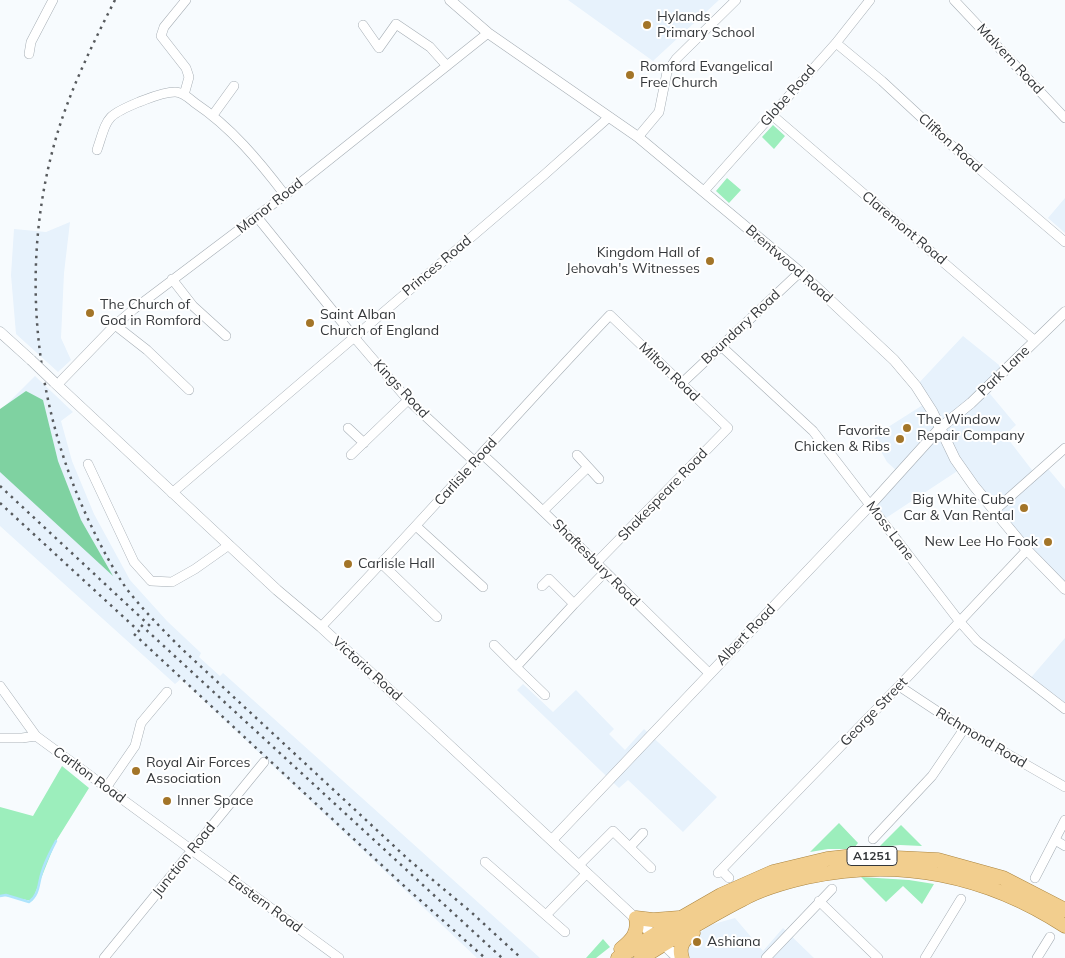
<!DOCTYPE html>
<html>
<head>
<meta charset="utf-8">
<style>
	body { margin:0 }
	canvas { display:block; background:#f7fbfe }
</style>
</head>
<body>
<canvas width="1065" height="958"></canvas>
<script>
const context = document.querySelector('canvas').getContext('2d');
context.lineJoin = 'round';
function fillPath(path, color) { context.fillStyle = color; context.fill(path, 'evenodd'); }
function stroke(path, color, width, dash) { context.strokeStyle = color; context.lineWidth = width; context.lineCap = dash ? 'butt' : 'round'; context.setLineDash(dash || []); context.stroke(path); }
function label(font, color, halo, rows, align = 'center') {
  context.font = font + ' Mulish,sans-serif'; context.lineWidth = 4; context.setLineDash([]); context.textBaseline = 'middle'; context.strokeStyle = halo; context.fillStyle = color; for (const [text, x, y, turn = 0] of rows) {
    context.save(); context.translate(x, y); context.rotate((+turn || 0) * Math.PI / 180); context.textAlign = isNaN(turn) ? turn : align; if (halo) context.strokeText(text, 0, 0); context.fillText(text, 0, 0); context.restore();
  }
}
fillPath(new Path2D(`
	M568 0H719L653 61Z
	M1065 198V233L1048 218Z
	M70 222 64 273 61 338 71 360 58 372 16 334 11 275 14 229 46 232Z
	M963 336 999 365 1004 371 986 389 1016 425 1005 435 1035 474 1045 465 1065 489V589L962 468 886 518 874 501 899 473 887 462 874 439 885 429 926 403 916 386Z
	M35 376 73 412 61 421 72 461 94 514 130 580 167 621 201 653 199 657 220 676 223 673 540 958H477L181 679 175 684 0 526V411Z
	M1065 638V708L1028 681Z
	M523 684 553 712 576 690 614 729 609 734 625 750 644 729 717 797 683 832 628 780 619 788 601 771 521 694 517 690Z
	M735 918 763 951 783 928 814 958H667L710 925Z`), '#e7f2fc');
fillPath(new Path2D(`
	M773 125 785 136 774 149 762 137Z
	M727 178 741 190 729 203 716 191Z
	M62 766 89 788 56 841 32 901 0 895V807L33 816Z
	M839 823 858 843 853 849H828L810 852Z
	M901 825 922 846 900 845 879 847Z
	M861 877 909 880 934 884 922 904 903 886 886 902Z
	M603 939 610 947 596 958H586Z`), '#9ceebc');
fillPath(new Path2D(`
	M26 391 43 400 58 461 81 520 113 576 0 472V409Z`), '#7fd2a1');
stroke(new Path2D(`
	M0 896 6 895 29 902C40 894 38 883 42 872 45 861 51 851 56 841`), '#aee4fc', 2.5);
const minor = new Path2D(`
	M954 0 1065 118
	M363 25 379 48 396 24 430 47 447 66
	M836 43 882 81 950 144 1065 242
	M29 54 31 42 53 0
	M184 95 189 77 186 68 161 36 164 27 186 0
	M213 115 234 86
	M772 115 1035 341
	M638 137 659 112 667 72 676 59 736 0
	M97 150C108 117 105 116 139 102 150 98 163 92 175 92 183 92 190 99 195 103 231 127 259 161 285 195
	M704 191 836 43 870 0
	M257 217 354 337 408 400 475 462
	M172 279 193 306 226 336
	M115 325 147 350 189 390
	M721 346 813 431 960 622 977 641 1065 709
	M682 383 800 272
	M57 385 115 325 134 309 285 195 488 33
	M348 428 364 443
	M482 454C560 525 633 600 709 673
	M351 455 408 400
	M88 464 134 562 151 581 172 582 195 569 229 545
	M588 467 599 479
	M172 493 544 175 609 117
	M544 510 588 467 577 455
	M994 511 1065 448
	M416 526 483 587
	M382 564 437 617
	M542 586 549 579 574 604 605 572
	M321 627C419 525 512 418 610 315L728 428 597 562
	M494 645 516 667
	M0 686 36 736 339 958
	M899 686 964 729 1065 787
	M545 695 516 667 574 604
	M0 738H22L36 736
	M106 788 135 746 141 723 167 692
	M873 839 932 776 964 729
	M1055 840 1065 846
	M630 847 643 833
	M485 862 565 932
	M579 865 613 831 651 868
	M721 870 729 878
	M718 873 899 686 1027 550
	M1035 878 1065 820
	M819 901 878 958
	M546 915 587 873
	M104 958 264 762
	M766 958 832 889
	M925 958 961 899
	M1037 958 1050 937`);
const tertiary = new Path2D(`
	M450 0 488 33 638 137 800 272 894 360 916 386 932 411 955 459 974 486 1027 550 1065 589
	M0 332 31 360
	M54 382 277 590 321 627 433 730 678 958
	M552 840 874 501 940 428 971 403 1065 312`);
const primary = new Path2D(`
	M621 949C632 940 639 933 636 918L653 920 679 918
	M618 958 681 918 721 895 773 872 827 859 854 856 938 860 1003 878 1065 910
	M641 958C674 938 709 916 743 899 763 888 785 882 807 877 899 857 987 875 1065 926
	M682 958C678 946 684 939 693 933`);
stroke(minor, '#a5adb4', 10);
stroke(tertiary, '#a5adb4', 11);
stroke(primary, '#aa843f', 15);
stroke(minor, '#fff', 9);
stroke(tertiary, '#fff', 10);
stroke(primary, '#f2ce8e', 14);
stroke(new Path2D(`
	M115 0C94 41 73 84 59 128 20 252 31 390 83 508 95 535 109 563 126 588 143 610 162 629 182 649L409 860 471 912 521 958
	M0 486 150 626
	M0 503 143 635
	M141 625 502 958
	M134 634 402 884 485 958`), '#575a5d', 2.5, [2.5, 5]);
const tertiaryBridge = new Path2D(`
	M31 360 54 382`);
stroke(tertiaryBridge, '#a5adb4', 11, []);
stroke(tertiaryBridge, '#fff', 10);
for (const [x, y, r, color] of [
	[647,25,5,"#a37528"],
	[630,75,5,"#a37528"],
	[710,261,5,"#a37528"],
	[90,313,5,"#a37528"],
	[310,323,5,"#a37528"],
	[907,428,5,"#a37528"],
	[900,439,5,"#a37528"],
	[1024,508,5,"#a37528"],
	[1048,542,5,"#a37528"],
	[348,564,5,"#a37528"],
	[136,771,5,"#a37528"],
	[167,801,5,"#a37528"],
	[697,942,5,"#a37528"]
]) { const dot = new Path2D(); dot.arc(x, y, r, 0, 2 * Math.PI); context.fillStyle = color; context.fill(dot); stroke(dot, '#fff', 2); }
for (const [x, y, w] of [
	[872,856,50]
]) { const box = new Path2D(); box.roundRect(x - w / 2, y - 9.5, w, 19, 4); context.fillStyle = '#fff'; context.fill(box); stroke(box, '#34373a', 1); }
label('bold 12px', '#34373a', null, [
	["A1251",872,856]
]);
label('14px', '#34373a', '#fff', [
	["Hylands",657,17],
	["Primary School",657,33],
	["Romford Evangelical",640,67],
	["Free Church",640,83],
	["Kingdom Hall of",700,253,"right"],
	["Jehovah's Witnesses",700,269,"right"],
	["The Church of",100,305],
	["God in Romford",100,321],
	["Saint Alban",320,315],
	["Church of England",320,331],
	["The Window",917,420],
	["Repair Company",917,436],
	["Favorite",890,431,"right"],
	["Chicken & Ribs",890,447,"right"],
	["Big White Cube",1014,500,"right"],
	["Car & Van Rental",1014,516,"right"],
	["New Lee Ho Fook",1038,542,"right"],
	["Carlisle Hall",358,564],
	["Royal Air Forces",146,763],
	["Association",146,779],
	["Inner Space",177,801],
	["Ashiana",707,942]
], 'left');
label('14px', '#34373a', '#fff', [
	["Malvern Road",1010,59,47],
	["Globe Road",788,96,-49],
	["Clifton Road",950,143,42],
	["Manor Road",270,206,-38],
	["Claremont Road",904,228,40],
	["Brentwood Road",789,264,41],
	["Princes Road",437,266,-40],
	["Boundary Road",741,327,-43],
	["Park Lane",1004,371,-44],
	["Milton Road",669,372,44],
	["Kings Road",401,389,47],
	["Carlisle Road",466,472,-48],
	["Shakespeare Road",663,495,-46],
	["Moss Lane",890,531,53],
	["Shaftesbury Road",596,563,45],
	["Albert Road",746,635,-46],
	["Victoria Road",367,669,42],
	["George Street",874,712,-46],
	["Richmond Road",981,738,31],
	["Carlton Road",89,775,36],
	["Junction Road",184,860,-51],
	["Eastern Road",265,904,36]
]);
</script>
</body>
</html>
